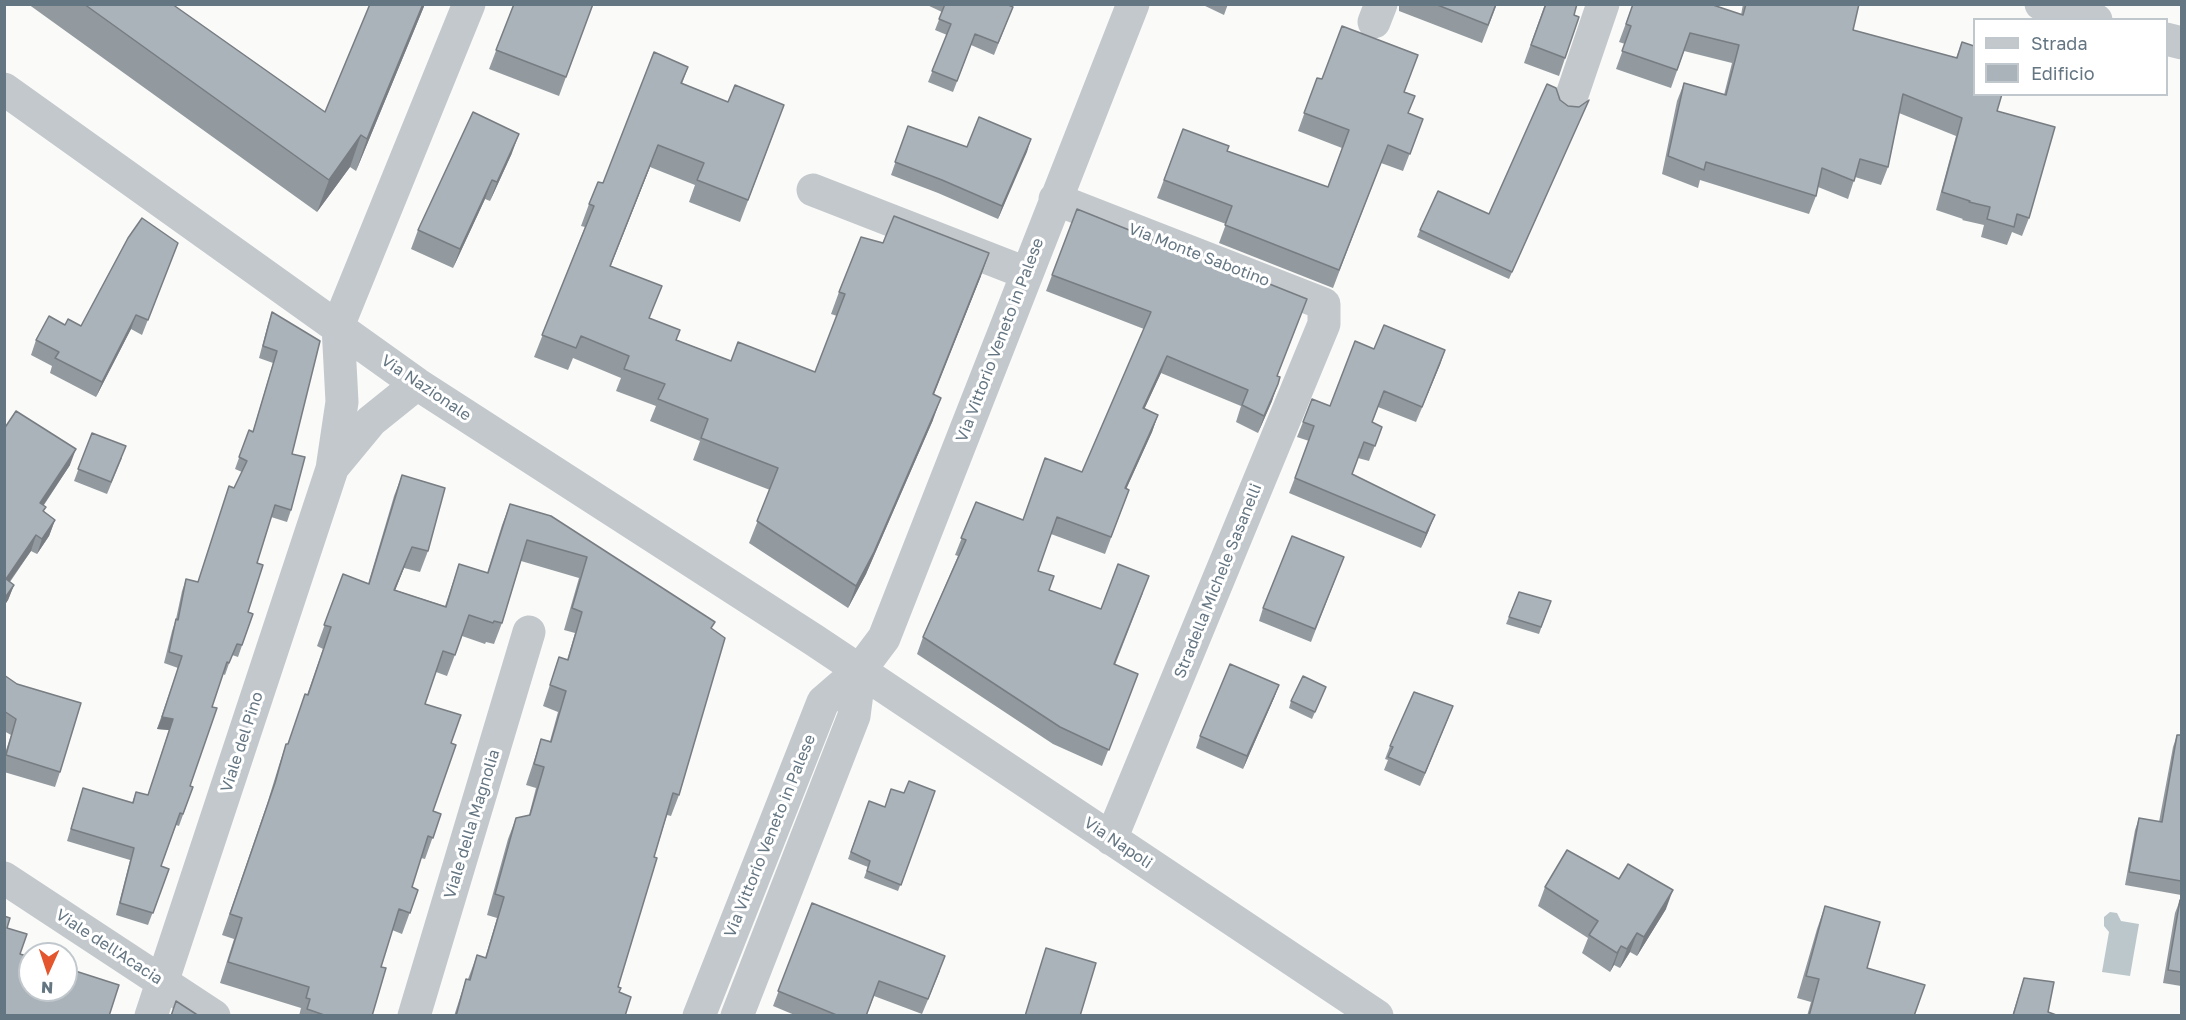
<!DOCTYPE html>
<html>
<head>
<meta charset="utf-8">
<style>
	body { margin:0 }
	#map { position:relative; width:2186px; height:1020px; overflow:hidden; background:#fafaf8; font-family:"Golos Text",sans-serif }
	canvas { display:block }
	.frame { position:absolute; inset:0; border:6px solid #657683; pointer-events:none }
	.legend { position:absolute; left:1973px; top:18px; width:195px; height:78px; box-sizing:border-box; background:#fff; border:2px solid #c1c8cd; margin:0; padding:8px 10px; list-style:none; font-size:18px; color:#657683 }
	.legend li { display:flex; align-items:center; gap:12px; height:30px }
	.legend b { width:30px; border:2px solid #c1c8cd }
	.north { position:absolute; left:18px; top:942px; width:60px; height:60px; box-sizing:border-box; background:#fff; border:2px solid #c1c8cd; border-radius:50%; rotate:183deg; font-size:16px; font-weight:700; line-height:24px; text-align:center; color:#657683 }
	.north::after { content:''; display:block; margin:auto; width:21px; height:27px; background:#e4572e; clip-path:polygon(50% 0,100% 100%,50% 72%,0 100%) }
</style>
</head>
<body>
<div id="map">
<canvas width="2186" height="1020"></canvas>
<div class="frame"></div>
<ul class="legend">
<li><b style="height:8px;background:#c3c8cc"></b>Strada</li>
<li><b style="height:16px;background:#aab3b9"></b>Edificio</li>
</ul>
<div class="north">N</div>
</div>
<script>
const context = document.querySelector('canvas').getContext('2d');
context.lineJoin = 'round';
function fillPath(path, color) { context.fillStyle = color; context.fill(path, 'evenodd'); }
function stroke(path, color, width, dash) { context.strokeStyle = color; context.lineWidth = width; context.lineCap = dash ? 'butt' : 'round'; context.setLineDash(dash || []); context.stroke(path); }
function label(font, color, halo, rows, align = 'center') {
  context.font = font + ' "Golos Text",sans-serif'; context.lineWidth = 6; context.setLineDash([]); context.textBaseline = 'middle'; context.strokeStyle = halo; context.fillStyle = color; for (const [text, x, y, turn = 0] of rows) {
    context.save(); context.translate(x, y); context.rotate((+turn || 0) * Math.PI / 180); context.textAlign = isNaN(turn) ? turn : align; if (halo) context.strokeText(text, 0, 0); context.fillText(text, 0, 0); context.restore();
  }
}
fillPath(new Path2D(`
	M2110 912 2117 913 2121 921 2139 924 2130 976 2102 972 2109 932 2104 926V917Z`), '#bbc7cb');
stroke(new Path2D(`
	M2041 4 2096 20
	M1374 22 1381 4
	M2166 39 2182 43
	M4 89 417 384 814 640 1377 1016
	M1572 95 1603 4
	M813 190 1026 273
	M1055 199 1324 304V324L1111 839
	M333 467 371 421 417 384
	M4 878 214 1016
	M151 1016 332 469 342 402 338 326 469 4
	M414 1016 529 632
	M699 1016 823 702 860 670 884 638 1133 4
	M737 1016 854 716 860 670`), '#c3c8cc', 33);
fillPath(new Path2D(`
	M28 4H172L325 112 370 4H425L356 171 350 167 317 212Z
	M514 4H593L559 96 489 69Z
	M925 4H1006L1013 7 994 55 971 45 953 92 928 82 947 35 935 30 942 12Z
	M1201 4H1228L1224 15Z
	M1399 4H1497L1482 43 1399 11Z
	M1545 4 1579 17 1559 76 1524 63Z
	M1633 4 1741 15 1743 4H1859L1853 30 1956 58 1962 42 1997 111 2029 218 2022 236 2012 232 2007 245 1981 237 1984 225 1962 220 1963 219 1936 210 1956 136 1899 113 1888 167 1881 185 1855 177 1848 199 1818 187 1816 196 1809 214 1700 180 1698 188 1662 174 1677 101 1684 83 1724 95 1732 63 1684 51 1671 88 1616 69 1625 44 1619 42Z
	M688 67 682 84 776 127 740 222 689 202 695 185 650 167 610 266 650 318 677 340 731 361 815 372 837 316 831 314 839 292 981 276 933 395V420L866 574 848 608 749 543 770 490 693 460 700 441 650 421 656 406 616 391 621 378 573 358 568 370 534 357 585 227 581 226 589 204 603 183Z
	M1317 78 1405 92 1415 96 1408 113 1423 119 1403 171 1381 163 1333 288 1219 243 1226 224 1157 198 1183 129 1227 151 1328 187 1342 148 1298 131Z
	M1560 100 1568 106 1579 107 1589 100 1509 279 1417 237 1420 230 1489 214Z
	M908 126 967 147 1031 139 998 219 938 193 891 175Z
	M512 153 490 201 485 199 453 268 411 249 418 230Z
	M1077 209 1301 315 1277 376 1272 401 1258 433 1236 422 1241 406 1161 373 1144 409 1158 415 1152 432 1126 489 1129 490 1105 554 1051 534 1038 571 1049 590 1101 609 1143 593 1115 665 1138 674 1102 766 1053 744 917 654 923 637 958 556 955 555 976 502 1023 520 1082 472 1144 329 1046 291Z
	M172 258 142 335 131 329 96 397 50 373 52 366 31 355 36 340 81 326Z
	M272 312 292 454 291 510 287 522 271 517 257 563 248 612 253 614 238 657 232 655 225 675 223 674 212 707 190 786 193 787 179 826 176 825 161 866 169 869 148 925 116 915 130 860 67 841 83 788 132 803 136 792 148 795 169 730 157 729 178 668 164 663 172 631 176 619 182 591 186 579 198 582 229 486 234 488 242 472 235 469 249 430 253 431 273 363 259 358 268 324Z
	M1445 350 1416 422 1378 407 1372 423 1382 427 1369 461 1358 458 1352 474 1429 530 1421 548 1289 493 1309 441 1297 437 1303 422 1330 406Z
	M4 429 70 465 44 505V511L55 520 49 536 37 554 31 551 10 582 14 585 8 600 4 606Z
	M92 433 122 458 107 494 74 481Z
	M402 475 428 551 420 572 404 568 395 590 445 606 459 564 487 573 502 525 510 504 712 629 679 795 671 816 667 815 654 857 618 987 625 1016H454L466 979H468L477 955 485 958 497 918 487 915 508 839 516 818 529 815 536 788 526 785 541 739 550 741 558 712 543 706 559 657 567 660 575 633 564 630 579 578 521 561 502 623 494 644 486 642 485 644 462 636 447 676 436 672 425 704 451 743 433 811 441 814 425 859 421 858 412 887 418 890 402 934 392 930 381 967 372 1016H299L301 1008 220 983 234 939 222 935 267 804 279 765 286 744H288L305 694 307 695 323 649 317 646 343 574 368 584 394 496Z
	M1344 557 1311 642 1259 621 1263 608Z
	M1519 592 1551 601 1539 634 1506 624Z
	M4 675 60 772 55 787 4 772V756L11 735 4 731Z
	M1279 685 1274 698 1243 769 1196 748 1200 736Z
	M1326 687 1312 719 1289 708 1291 701Z
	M1453 706 1420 786 1384 770 1388 760 1385 759 1390 746Z
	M2177 735H2181V895L2125 885 2135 830 2139 818 2159 822 2173 747Z
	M935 791 898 891 864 878 868 867 848 859 869 801 885 807 904 793Z
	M1545 887 1666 909 1637 956 1630 952 1620 968 1614 965 1610 972 1582 953 1588 938 1538 906Z
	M2180 900 2181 901V986L2163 983 2175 913Z
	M812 903 940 971 922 1014 874 996 866 1016H797L773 1006Z
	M1825 906 1867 968 1914 1016H1807L1811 1002 1797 998 1817 929Z
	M2024 978 2048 1012 2059 1016H2012Z`), '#929a9f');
fillPath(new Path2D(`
	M423 4H425L356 171 367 139Z
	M519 134 512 153 490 201 497 182Z
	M361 135 350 167 317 212 329 180Z
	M1031 139 1027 152 998 219 1002 206Z
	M658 145 650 167 602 288 610 266Z
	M492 180 485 199 453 268 460 249Z
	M989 253 981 276 925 417 933 394Z
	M136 315 131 329 96 397 102 382Z
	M1445 350 1440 365 1416 422 1422 407Z
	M1167 356 1161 373 1137 425 1143 408Z
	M1278 384 1272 401 1258 433 1264 416Z
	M941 398 933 420 866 574 848 608 856 586Z
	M1158 415 1152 432 1119 505 1125 488Z
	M76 449 70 465 34 519 40 503Z
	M1435 515 1429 530 1421 548 1426 533Z
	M55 520 49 536 37 554 42 539Z
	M36 535 31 551 4 589 6 579Z
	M412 547 404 568 387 611 394 590Z
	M14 585 8 600 4 606V599Z
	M1279 685 1274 698 1243 769 1247 756Z
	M1453 706 1448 719 1420 786 1425 773Z
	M162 717 173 719 169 730 157 729Z
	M1673 890 1666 909 1637 956 1644 937Z
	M1637 933 1630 952 1620 968 1627 949Z
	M1621 946 1614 965 1610 972 1617 953Z`), '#777d82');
const building = new Path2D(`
	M84 4H172L325 112 370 4H423L367 139 361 135 329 180Z
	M514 4H593L566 77 496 50Z
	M945 4H1006L1013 7 998 43 975 34 957 81 932 71 951 24 939 19Z
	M1435 4H1496L1488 25Z
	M1546 4H1577L1574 15 1579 17 1565 58 1531 45Z
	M1633 4H1710L1743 15 1746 4H1859L1853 30 1957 58 1962 42 1974 46V94H2002L1997 111 2055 127 2029 218 2017 214 2014 227 1987 219 1990 207 1969 202 1970 201 1942 192 1962 118 1903 94 1888 167 1860 159 1854 181 1822 168 1816 196 1706 162 1704 170 1668 156 1684 83 1726 95 1739 45 1690 33 1677 70 1622 51 1631 26 1626 24Z
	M1342 26 1418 55 1404 92 1415 96 1408 113 1423 119 1410 154 1388 145 1339 270 1225 225 1232 206 1164 180 1183 129 1229 146 1227 151 1328 187 1349 130 1304 113 1317 78 1322 79Z
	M654 52 688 67 681 83 728 102 735 85 784 105 748 200 697 180 704 163 658 145 610 266 662 286 649 318 680 330 676 340 731 361 738 342 815 372 845 294 839 292 861 237 883 243 894 216 989 253 933 394 941 398 874 552 856 586 757 521 778 468 701 438 708 419 658 399 665 384 624 369 629 356 581 336 576 348 542 335 594 206 589 204 598 182 603 183Z
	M1547 84 1556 88 1560 100 1568 106 1579 107 1589 100 1512 272 1420 230 1438 191 1489 214Z
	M473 112 519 134 497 182 492 180 460 249 418 230Z
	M979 117 1031 139 1002 206 942 180 895 162 908 126 967 147Z
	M1077 209 1211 263 1212 261 1307 299 1277 376 1280 377 1278 384 1264 416 1242 405 1248 390 1167 356 1143 408 1158 415 1125 488 1129 490 1111 537 1057 517 1038 571 1054 576 1049 590 1101 609 1118 564 1149 576 1114 664 1138 674 1109 750 1060 727 923 637 966 540 961 538 976 502 1023 520 1045 458 1082 472 1151 312 1052 275Z
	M142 218 178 243 148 320 136 315 102 382 55 358 59 352 36 340 49 316 65 325 68 319 81 326 128 238Z
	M272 312 320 341 292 454 305 457 291 510 275 505 257 563 263 565 248 612 253 614 242 645 237 644 229 663 227 662 212 707 217 708 190 786 193 787 183 814 180 813 161 866 169 869 153 913 120 903 134 848 71 829 83 788 133 803 136 792 148 795 173 719 162 717 182 656 169 652 176 619 178 620 186 579 198 582 229 486 234 488 247 461 239 457 249 430 253 432 277 351 263 346Z
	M1384 325 1445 350 1422 407 1384 391 1372 422 1382 427 1375 446 1364 442 1352 474 1435 515 1426 533 1295 478 1314 426 1303 422 1312 399 1330 406 1355 341 1374 349Z
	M16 411 76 449 40 503 46 507 43 511 55 520 42 539 36 535 6 579 14 585 4 599V429Z
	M92 433 126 446 111 482 78 469Z
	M402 475 445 488 428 551 412 547 394 590 446 607 459 564 488 573 510 504 551 516 715 622 711 628 725 638 679 795 673 793 654 857 657 858 618 987 621 988 619 992 631 997 625 1016H456L466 979 470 980 477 955 486 958 504 897 495 894 516 818 530 815 544 767 534 764 541 739 551 742 566 691 550 685 559 657 568 660 582 612 572 608 587 557 527 540 502 623 494 621 493 623 469 615 455 655 443 651 425 704 461 715 451 743 456 745 433 811 441 814 433 838 428 836 412 887 418 890 410 913 399 909 381 967 386 968 372 1016H327L307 1009 310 999 306 998 309 987 228 962 242 918 230 914 275 783 286 744H288L305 694 308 695 331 627 324 625 343 574 369 584Z
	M1292 536 1344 557 1315 629 1263 608Z
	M1519 592 1551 601 1541 627 1509 617Z
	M1230 664 1279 685 1247 756 1200 736Z
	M4 675 17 684 81 703 60 772 6 755 16 719 4 711Z
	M1303 676 1326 687 1315 712 1291 701Z
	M1414 692 1453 706 1425 773 1388 757 1393 747 1390 746Z
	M2177 735H2181V881L2129 872 2139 818 2162 822Z
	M909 781 935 791 901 885 867 871 870 861 851 852 869 801 885 807 891 789 904 793Z
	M1567 850 1619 879 1628 864 1673 890 1644 937 1637 933 1627 949 1621 946 1617 953 1589 935 1598 921 1545 887Z
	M2180 900 2181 901V972L2168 970Z
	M812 903 945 956 928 999 879 981 866 1016H839L778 991Z
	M1825 906 1880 922 1867 968 1925 985 1914 1016H1809L1819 979 1806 976Z
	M4 916 10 918 7 928 27 934 20 954 30 957V990H66V968L119 985 109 1016H4Z
	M1046 948 1096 963 1080 1016H1025Z
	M2024 978 2054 982 2048 1012 2059 1016H2013Z
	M176 1001 199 1016H171Z`);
fillPath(building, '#aab3b9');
stroke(building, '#777d82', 1.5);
label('16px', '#657683', '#fff', [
	["Via Monte Sabotino",1199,255,21],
	["Via Vittorio Veneto in Palese",1000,340,-69],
	["Via Nazionale",426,388,34],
	["Stradella Michele Sasanelli",1218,581,-68],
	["Viale del Pino",242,742,-72],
	["Viale della Magnolia",472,824,-73],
	["Via Vittorio Veneto in Palese",770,836,-68],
	["Via Napoli",1118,843,34],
	["Viale dell'Acacia",109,947,33]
]);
</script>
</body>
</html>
